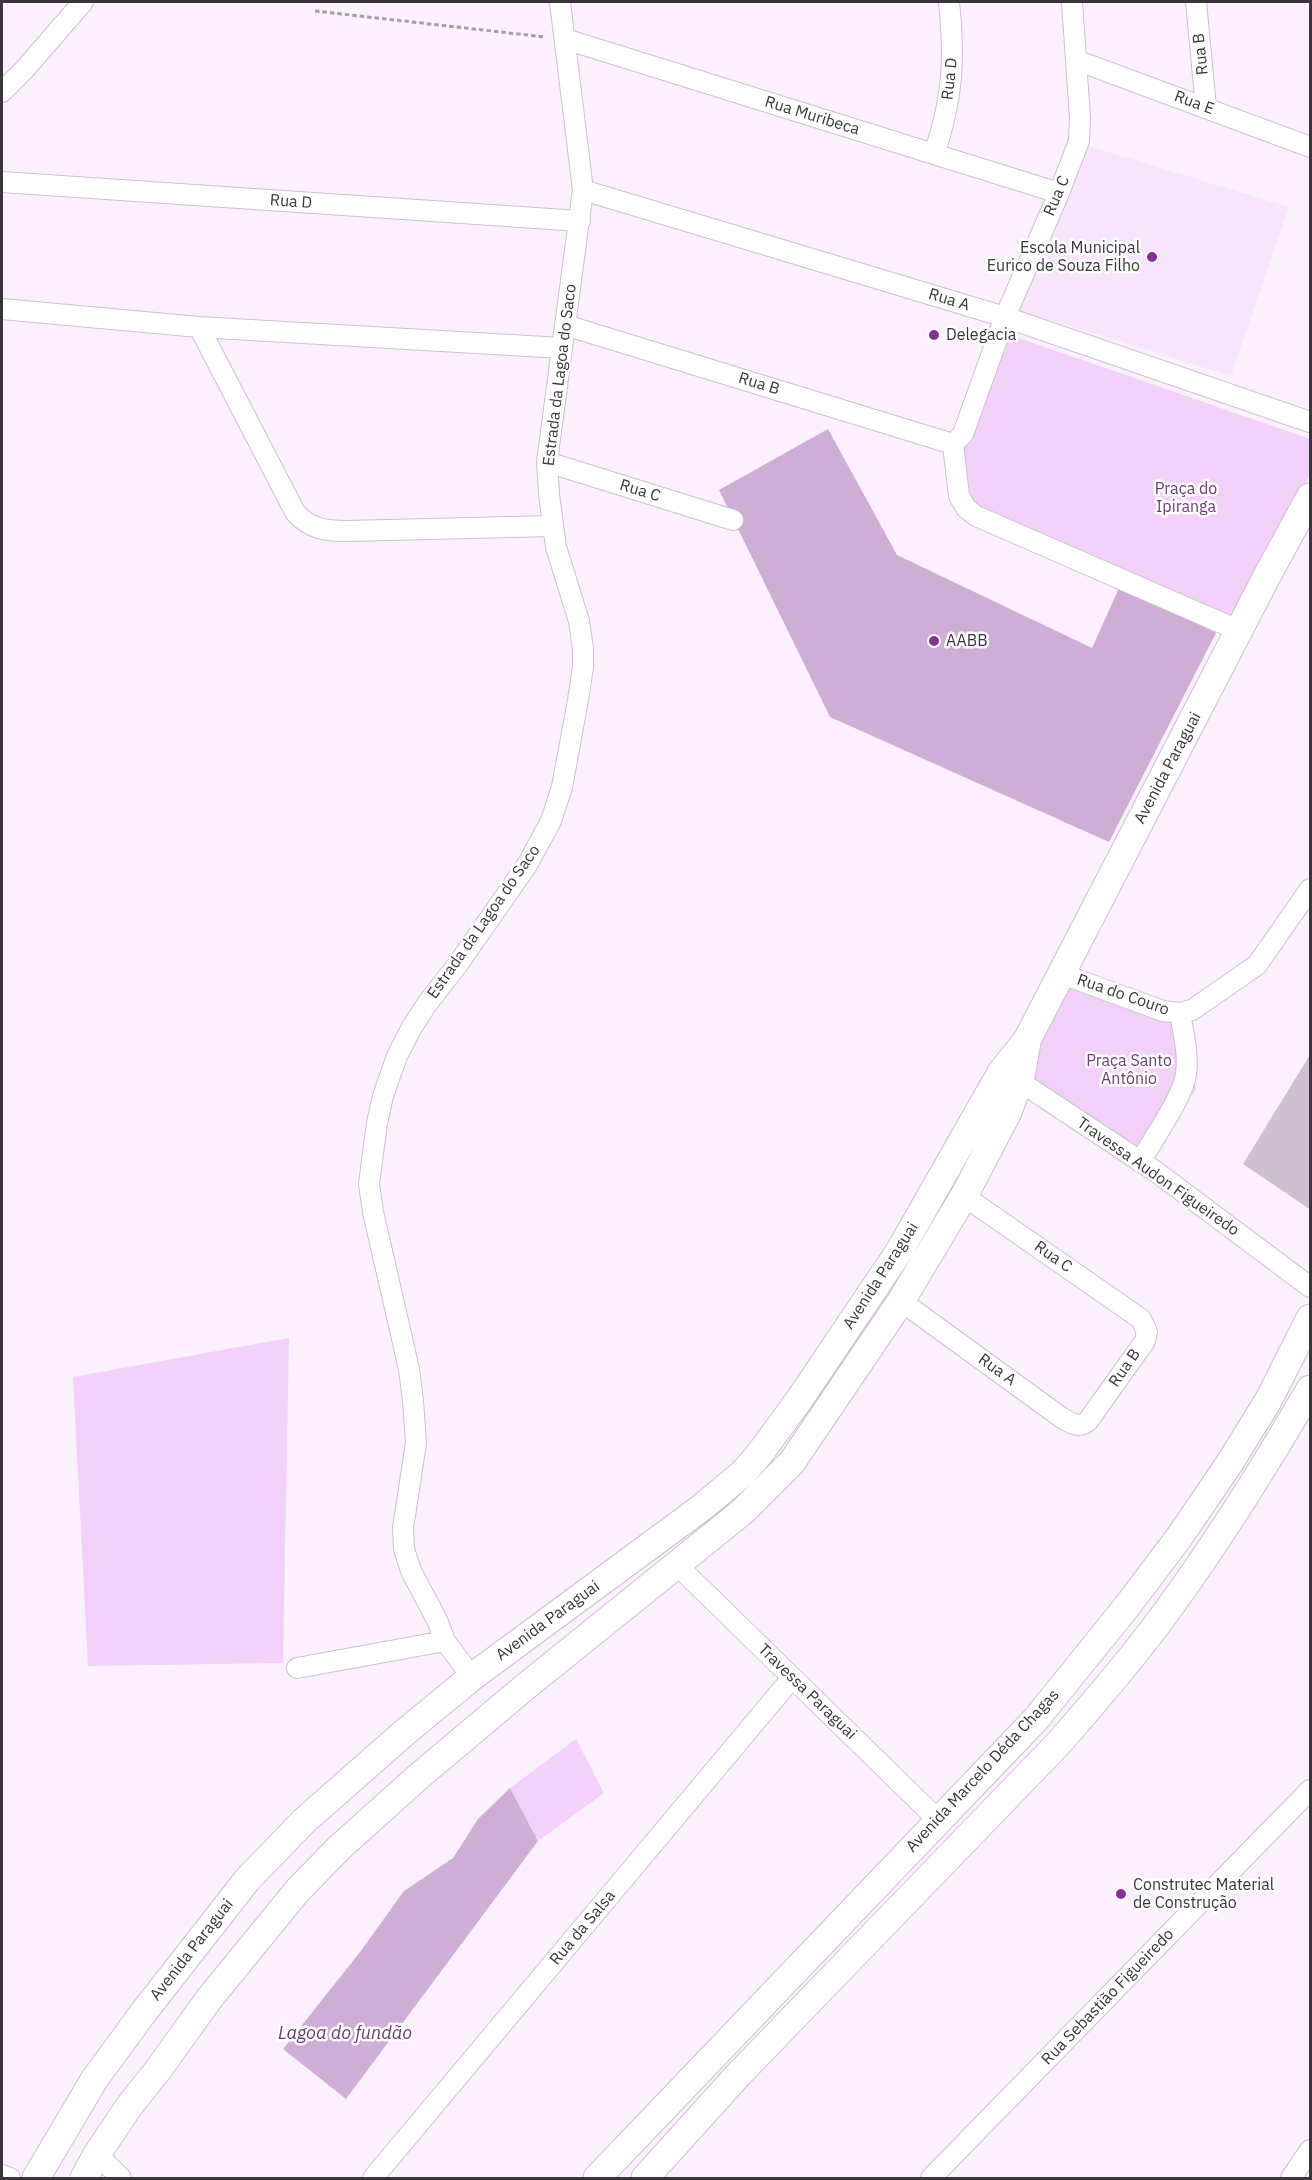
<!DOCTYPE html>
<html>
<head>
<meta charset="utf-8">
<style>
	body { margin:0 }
	#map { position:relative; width:1312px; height:2180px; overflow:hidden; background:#fcf0ff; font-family:"IBM Plex Sans",sans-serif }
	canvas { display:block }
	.frame { position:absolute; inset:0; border:3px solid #3a343b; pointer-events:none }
</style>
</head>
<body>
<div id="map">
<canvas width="1312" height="2180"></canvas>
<div class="frame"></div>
</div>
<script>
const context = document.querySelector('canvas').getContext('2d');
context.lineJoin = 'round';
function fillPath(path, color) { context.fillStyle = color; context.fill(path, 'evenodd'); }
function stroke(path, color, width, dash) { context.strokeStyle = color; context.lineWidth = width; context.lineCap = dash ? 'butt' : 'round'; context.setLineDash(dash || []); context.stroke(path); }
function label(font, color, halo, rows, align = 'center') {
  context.font = font + ' "IBM Plex Sans",sans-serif'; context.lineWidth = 5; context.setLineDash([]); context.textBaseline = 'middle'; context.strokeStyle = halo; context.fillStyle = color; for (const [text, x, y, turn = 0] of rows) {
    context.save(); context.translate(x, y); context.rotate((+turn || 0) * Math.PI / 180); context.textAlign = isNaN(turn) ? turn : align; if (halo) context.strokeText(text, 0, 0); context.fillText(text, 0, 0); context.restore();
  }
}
fillPath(new Path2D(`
	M1082 144 1289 207 1231 376 1009 307Z`), '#f9e4fd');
fillPath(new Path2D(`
	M996 330 1310 439V475L1230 627 961 502 953 449Z
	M1061 978 1190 1022 1196 1090 1140 1157 1023 1078Z
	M289 1338 283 1663 88 1666 73 1377Z
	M576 1739 604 1793 538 1841 510 1788Z`), '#f2d0f9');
fillPath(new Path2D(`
	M828 429 897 555 1092 648 1120 586 1216 633 1109 842 830 717 719 490Z
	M510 1788 538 1841 346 2099 283 2049 360 1952 404 1891 453 1858 478 1819Z`), '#cfadd7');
fillPath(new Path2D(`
	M1311 1053V1210L1243 1164Z`), '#cec0d1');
const street = new Path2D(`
	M1196 2 1206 107
	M565 39 1059 193
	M1076 60 1310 147
	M2 92 24 70 83 2
	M934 154C953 99 955 59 949 2
	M2 182 580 221
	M583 190 1005 317 1310 422
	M2 309 199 327 562 348
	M565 325 953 444
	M199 327 295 512C309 529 326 531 347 531L552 526
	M953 444 963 434 1005 317 1059 193 1079 141 1080 118 1072 2
	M953 444 959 496 966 508 976 516 1240 631
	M547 462 733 520
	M1062 974 1163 1011 1180 1013 1192 1010 1257 965 1310 889
	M1010 1075 1155 1171 1310 1287
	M1140 1162C1152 1141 1184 1095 1186 1074 1189 1054 1183 1032 1180 1013
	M901 1301 1062 1418C1071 1423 1079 1429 1088 1421L1145 1341 1147 1332 1141 1319 964 1196
	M676 1564 938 1820
	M297 1668 445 1641
	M472 1677 445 1641 437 1620 411 1571 404 1549 403 1528 416 1443 413 1401 409 1369 373 1212 369 1184 377 1123 383 1096 397 1056 412 1027 427 1004 458 964 527 865 551 821 562 787 578 700 583 667V649L579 621 556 547 549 494 547 462 583 190 560 2
	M97 2154 121 2178
	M2 2175 10 2178
	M373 2178 792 1678
	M931 2178 1310 1790
	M1291 2178 1310 2150`);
const secondary = new Path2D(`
	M36 2178 94 2080 143 2013 247 1880 304 1821 404 1733 472 1677 701 1508 742 1474 758 1456 799 1400 900 1250 1002 1071 1027 1040 1267 576 1310 497
	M84 2178 97 2154 130 2105 158 2070 209 1999 298 1890 339 1848 418 1777 525 1687 742 1512 792 1462 901 1301 964 1196 1008 1112 1021 1076 1027 1042
	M597 2178 1036 1719 1128 1605 1180 1536 1229 1464 1268 1401 1310 1318
	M645 2178 739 2074 1057 1745C1094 1703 1131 1660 1164 1615 1218 1542 1265 1466 1310 1389`);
stroke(street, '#cdbfd0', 22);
stroke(secondary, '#cdbfd0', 29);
stroke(new Path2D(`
	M315 11 545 37`), '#a59ca7', 3, [4.5, 3]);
stroke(street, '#fff', 20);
stroke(secondary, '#fff', 27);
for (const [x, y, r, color] of [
	[1152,257,6,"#892f9a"],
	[934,335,6,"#892f9a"],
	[934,641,6,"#892f9a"],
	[1121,1894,6,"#892f9a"]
]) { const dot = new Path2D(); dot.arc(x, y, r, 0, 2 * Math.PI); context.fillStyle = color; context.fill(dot); stroke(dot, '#fff', 2); }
label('16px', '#3a343b', '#fff', [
	["Rua B",1201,54,-96],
	["Rua D",950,79,-84],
	["Rua E",1194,103,20],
	["Rua Muribeca",812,116,17],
	["Rua C",1057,196,-67],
	["Rua D",291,202,4],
	["Rua A",949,300,17],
	["Estrada da Lagoa do Saco",560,375,-83],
	["Rua B",759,384,17],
	["Rua C",640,491,17],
	["Avenida Paraguai",1168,768,-62],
	["Estrada da Lagoa do Saco",484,922,-55],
	["Rua do Couro",1123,995,19],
	["Travessa Audon Figueiredo",1158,1177,35],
	["Rua C",1053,1257,35],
	["Avenida Paraguai",881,1276,-57],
	["Rua B",1125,1368,-55],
	["Rua A",997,1370,36],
	["Avenida Paraguai",548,1621,-36],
	["Travessa Paraguai",807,1692,44],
	["Avenida Marcelo Déda Chagas",983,1771,-47],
	["Rua da Salsa",583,1928,-50],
	["Avenida Paraguai",192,1950,-52],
	["Rua Sebastião Figueiredo",1108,1997,-46]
]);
label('16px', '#3a343b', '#fff', [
	["Escola Municipal",1140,248,"right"],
	["Eurico de Souza Filho",1140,266,"right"],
	["Delegacia",946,335],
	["AABB",946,641],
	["Construtec Material",1133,1885],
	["de Construção",1133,1903]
], 'left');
label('16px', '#6a3d73', '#fff', [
	["Praça do",1186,489],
	["Ipiranga",1186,507],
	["Praça Santo",1129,1061],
	["Antônio",1129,1079]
]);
label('italic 18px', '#683c71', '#fff', [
	["Lagoa do fundão",345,2034]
]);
</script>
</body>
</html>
